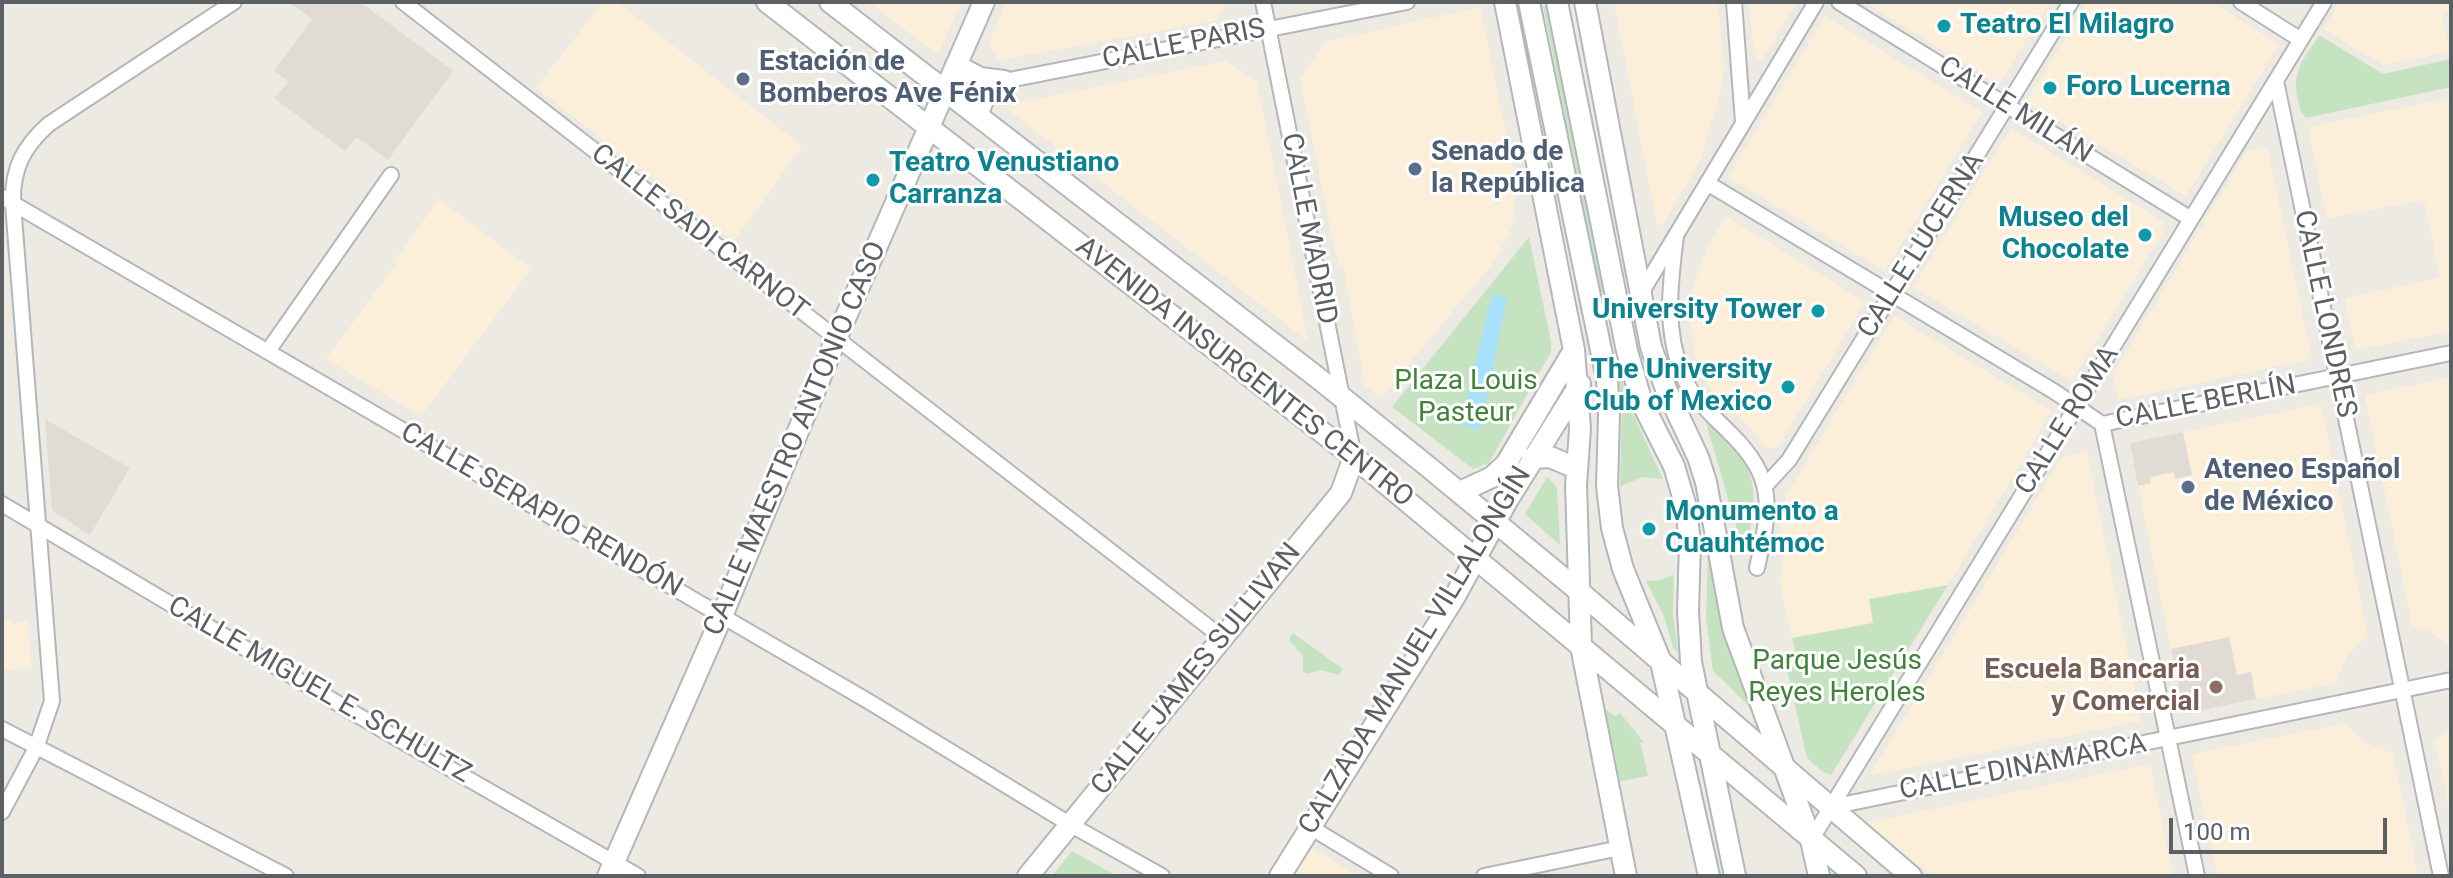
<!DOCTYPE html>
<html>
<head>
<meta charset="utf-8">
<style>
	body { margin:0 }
	#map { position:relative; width:2453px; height:878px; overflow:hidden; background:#edeae3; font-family:Roboto,sans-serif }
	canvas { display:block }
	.frame { position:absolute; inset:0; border:4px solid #5b6063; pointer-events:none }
	.scale { position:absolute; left:2169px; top:818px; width:218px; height:36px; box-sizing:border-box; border:4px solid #5b6063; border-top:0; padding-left:10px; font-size:24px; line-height:28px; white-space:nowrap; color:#5b6063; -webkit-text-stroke:6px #fff; paint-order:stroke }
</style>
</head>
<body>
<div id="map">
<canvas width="2453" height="878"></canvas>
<div class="frame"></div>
<div class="scale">100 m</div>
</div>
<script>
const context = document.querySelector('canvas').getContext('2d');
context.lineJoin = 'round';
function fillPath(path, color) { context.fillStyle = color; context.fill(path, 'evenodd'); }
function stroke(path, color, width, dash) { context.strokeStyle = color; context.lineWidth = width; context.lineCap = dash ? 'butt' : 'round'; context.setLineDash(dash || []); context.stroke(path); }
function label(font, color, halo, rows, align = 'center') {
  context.font = font + ' Roboto,sans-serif'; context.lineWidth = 6; context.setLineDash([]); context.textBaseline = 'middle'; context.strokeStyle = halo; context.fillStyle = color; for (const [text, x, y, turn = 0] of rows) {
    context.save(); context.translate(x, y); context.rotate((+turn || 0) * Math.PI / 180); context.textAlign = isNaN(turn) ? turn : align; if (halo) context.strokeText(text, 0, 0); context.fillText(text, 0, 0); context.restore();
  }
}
fillPath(new Path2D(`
	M603 2H617L802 146 734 241 536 88Z
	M869 2H961L938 55Z
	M1006 2H1227L1215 21 999 60 989 43Z
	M1614 2H1718L1724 68 1722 86 1701 158 1663 225 1657 224Z
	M1749 2H1797L1761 61 1754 57Z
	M1864 2H2050L1999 84Z
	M2088 2H2211L2279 44 2186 196 2026 101Z
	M2340 2H2451V12L2442 14 2449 52 2383 65 2323 29Z
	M1480 7 1517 188 1512 226 1496 259 1381 398 1365 385 1343 265H1338L1300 78 1325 42Z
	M1825 16 1982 112 1885 271 1728 177Z
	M1225 61 1257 82 1308 341 1006 108 1007 105Z
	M2451 98V331L2356 350 2345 298 2440 278 2424 200 2327 218 2308 127Z
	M2011 128 2162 221 2164 230 2072 381 1913 287Z
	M2267 147 2312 359 2118 400 2113 374 2247 151Z
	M439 199 531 269 421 416 326 359 397 263 395 261Z
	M1726 216 1865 302 1777 448H1766L1752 429 1717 399 1705 381 1695 356 1689 315 1693 287 1706 250Z
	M1894 316 2052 411 1948 585 1870 599 1874 623 1792 638 1780 582 1783 551 1781 521 1783 507 1788 493Z
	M2451 377V647L2431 632 2412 625 2365 395Z
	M2321 404 2368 638 2361 641 2347 656 2336 683 2184 714 2130 443Z
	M2087 452 2141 721 1872 775 1871 773 2062 457Z
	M2 616 15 624 27 621 32 668 6 670 2 668Z
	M2347 723 2351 730 2366 743 2393 754 2418 876H2217L2192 754Z
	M2451 728V817L2435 740Z
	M2150 764 2173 876H1933L1865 823Z
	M1311 848 1358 876H1295Z`), '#fcefda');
fillPath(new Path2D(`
	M289 2H360L453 71 388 160 356 137 345 151 274 98 289 82 274 71 312 19Z
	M45 419 130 468 90 535 52 510Z
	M2183 432 2192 475 2175 479 2174 472 2150 477 2151 483 2138 486 2130 443Z
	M2229 637 2237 675 2251 672 2256 699 2184 714 2171 649Z`), '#e0dbd5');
fillPath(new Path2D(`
	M1547 5 1605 292 1601 293 1543 6Z
	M2319 35 2383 74 2451 59V87L2306 118C2300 112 2300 108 2298 100 2291 70 2304 60 2319 35Z
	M1529 237 1551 341V352L1489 463 1473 469 1392 407Z
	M1614 354 1632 412 1663 479 1642 477 1620 487 1622 403Z
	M1706 423C1757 461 1763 493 1744 553Z
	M1547 477 1557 487 1560 545 1525 514Z
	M1708 554 1723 620 1760 717 1713 671 1706 618Z
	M1674 575 1673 613 1678 652 1674 650 1663 614 1646 581H1656Z
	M1948 585 1831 775 1823 772 1807 758 1784 657 1796 655 1792 638 1873 623 1869 599Z
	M1293 633 1343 669 1339 675 1321 670 1307 674 1303 671V656L1289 640Z
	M1601 706 1615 716 1620 713 1644 742 1639 743 1618 717 1641 745 1648 776 1616 782Z
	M1072 851 1117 876H1052Z`), '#c6e3c1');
fillPath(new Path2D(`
	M1492 295 1507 298 1480 430 1460 425Z`), '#a7e1fa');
const street = new Path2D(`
	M403 2 1224 639
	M1263 2 1354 457
	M1734 2 1743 122
	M1839 2 2191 219
	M2241 2 2301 40
	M2276 81 2441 876
	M980 117 987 98 1004 81 1407 2
	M1707 183 2055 392 2102 424
	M2 197 868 701 1071 825 1162 876
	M1676 236C1670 284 1664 330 1683 376 1694 400 1712 415 1730 433 1777 479 1770 508 1757 568
	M1640 295 1816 2
	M268 351 391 175
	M2102 424 2197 876
	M2102 424 2451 353
	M1766 485 1789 460 2071 2
	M2 504 386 732 638 876
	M2 729 286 876
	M1831 807 2451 680
	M2 812 36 748 52 701 13 204C12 169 23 147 49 124L234 2
	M1310 827 1391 876
	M1811 840 2324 2
	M1484 876 1620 848`);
const secondary = new Path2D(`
	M767 2 1354 457 1856 876
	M830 2 1318 378 1426 465 1574 587 1911 876
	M1505 2 1574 350 1580 429 1576 485 1581 646 1626 876
	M1529 2 1607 379 1609 416 1607 486 1612 528 1623 569 1661 662 1709 876
	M1557 2 1627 351 1642 403 1674 466 1686 507 1690 543 1688 611 1691 662 1735 876
	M1585 2 1651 347 1666 389 1698 457 1706 482 1733 628 1811 840 1819 876
	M956 65 980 78 1004 81
	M1532 458 1550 457 1576 468
	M1460 492 1492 477 1506 464 1574 350
	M608 876 722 616 836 339 984 2
	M1028 876 1341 493 1354 457
	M1280 876 1454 598 1507 501 1580 384`);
stroke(street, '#b4b7ba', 18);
stroke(secondary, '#b2b7ba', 24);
stroke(street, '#fff', 14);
stroke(secondary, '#fff', 20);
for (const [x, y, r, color] of [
	[1944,26,8,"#0f9aa8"],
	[743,79,8,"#5c6f8a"],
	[2050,88,8,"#0f9aa8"],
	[1415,169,8,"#5c6f8a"],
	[873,180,8,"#0f9aa8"],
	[2145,235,8,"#0f9aa8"],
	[1818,311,8,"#0f9aa8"],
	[1788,387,8,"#0f9aa8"],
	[2188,487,8,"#5c6f8a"],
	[1649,529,8,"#0f9aa8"],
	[2216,687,8,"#8d6e63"]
]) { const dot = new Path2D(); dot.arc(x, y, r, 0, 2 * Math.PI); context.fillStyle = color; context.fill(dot); stroke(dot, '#fff', 3); }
label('bold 28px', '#0d838f', '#fff', [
	["Teatro El Milagro",1960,26],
	["Foro Lucerna",2066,88],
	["Teatro Venustiano",889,164],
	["Carranza",889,196],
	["Museo del",2129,219,"right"],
	["Chocolate",2129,251,"right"],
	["University Tower",1802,311,"right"],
	["The University",1772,371,"right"],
	["Club of Mexico",1772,403,"right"],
	["Monumento a",1665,513],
	["Cuauhtémoc",1665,545]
], 'left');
label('28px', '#5b6063', '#fff', [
	["CALLE PARIS",1184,45,-11],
	["CALLE MILÁN",2015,111,32],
	["CALLE MADRID",1308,229,79],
	["CALLE SADI CARNOT",699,233,38],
	["CALLE LUCERNA",1922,246,-58],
	["CALLE LONDRES",2324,314,78],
	["AVENIDA INSURGENTES CENTRO",1244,373,38],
	["CALLE BERLÍN",2206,403,-11],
	["CALLE ROMA",2068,421,-58],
	["CALLE MAESTRO ANTONIO CASO",796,439,-67],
	["CALLE SERAPIO RENDÓN",541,511,30],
	["CALZADA MANUEL VILLALONGÍN",1416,651,-59],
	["CALLE JAMES SULLIVAN",1197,670,-51],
	["CALLE MIGUEL E. SCHULTZ",319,691,30],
	["CALLE DINAMARCA",2023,768,-11]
]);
label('bold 28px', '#4e5e75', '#fff', [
	["Estación de",759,63],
	["Bomberos Ave Fénix",759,95],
	["Senado de",1431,153],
	["la República",1431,185],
	["Ateneo Español",2204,471],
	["de México",2204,503]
], 'left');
label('28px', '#41833a', '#fff', [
	["Plaza Louis",1466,382],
	["Pasteur",1466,414],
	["Parque Jesús",1837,662],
	["Reyes Heroles",1837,694]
]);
label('bold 28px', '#785e54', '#fff', [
	["Escuela Bancaria",2200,671],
	["y Comercial",2200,703]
], 'right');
</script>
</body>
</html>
